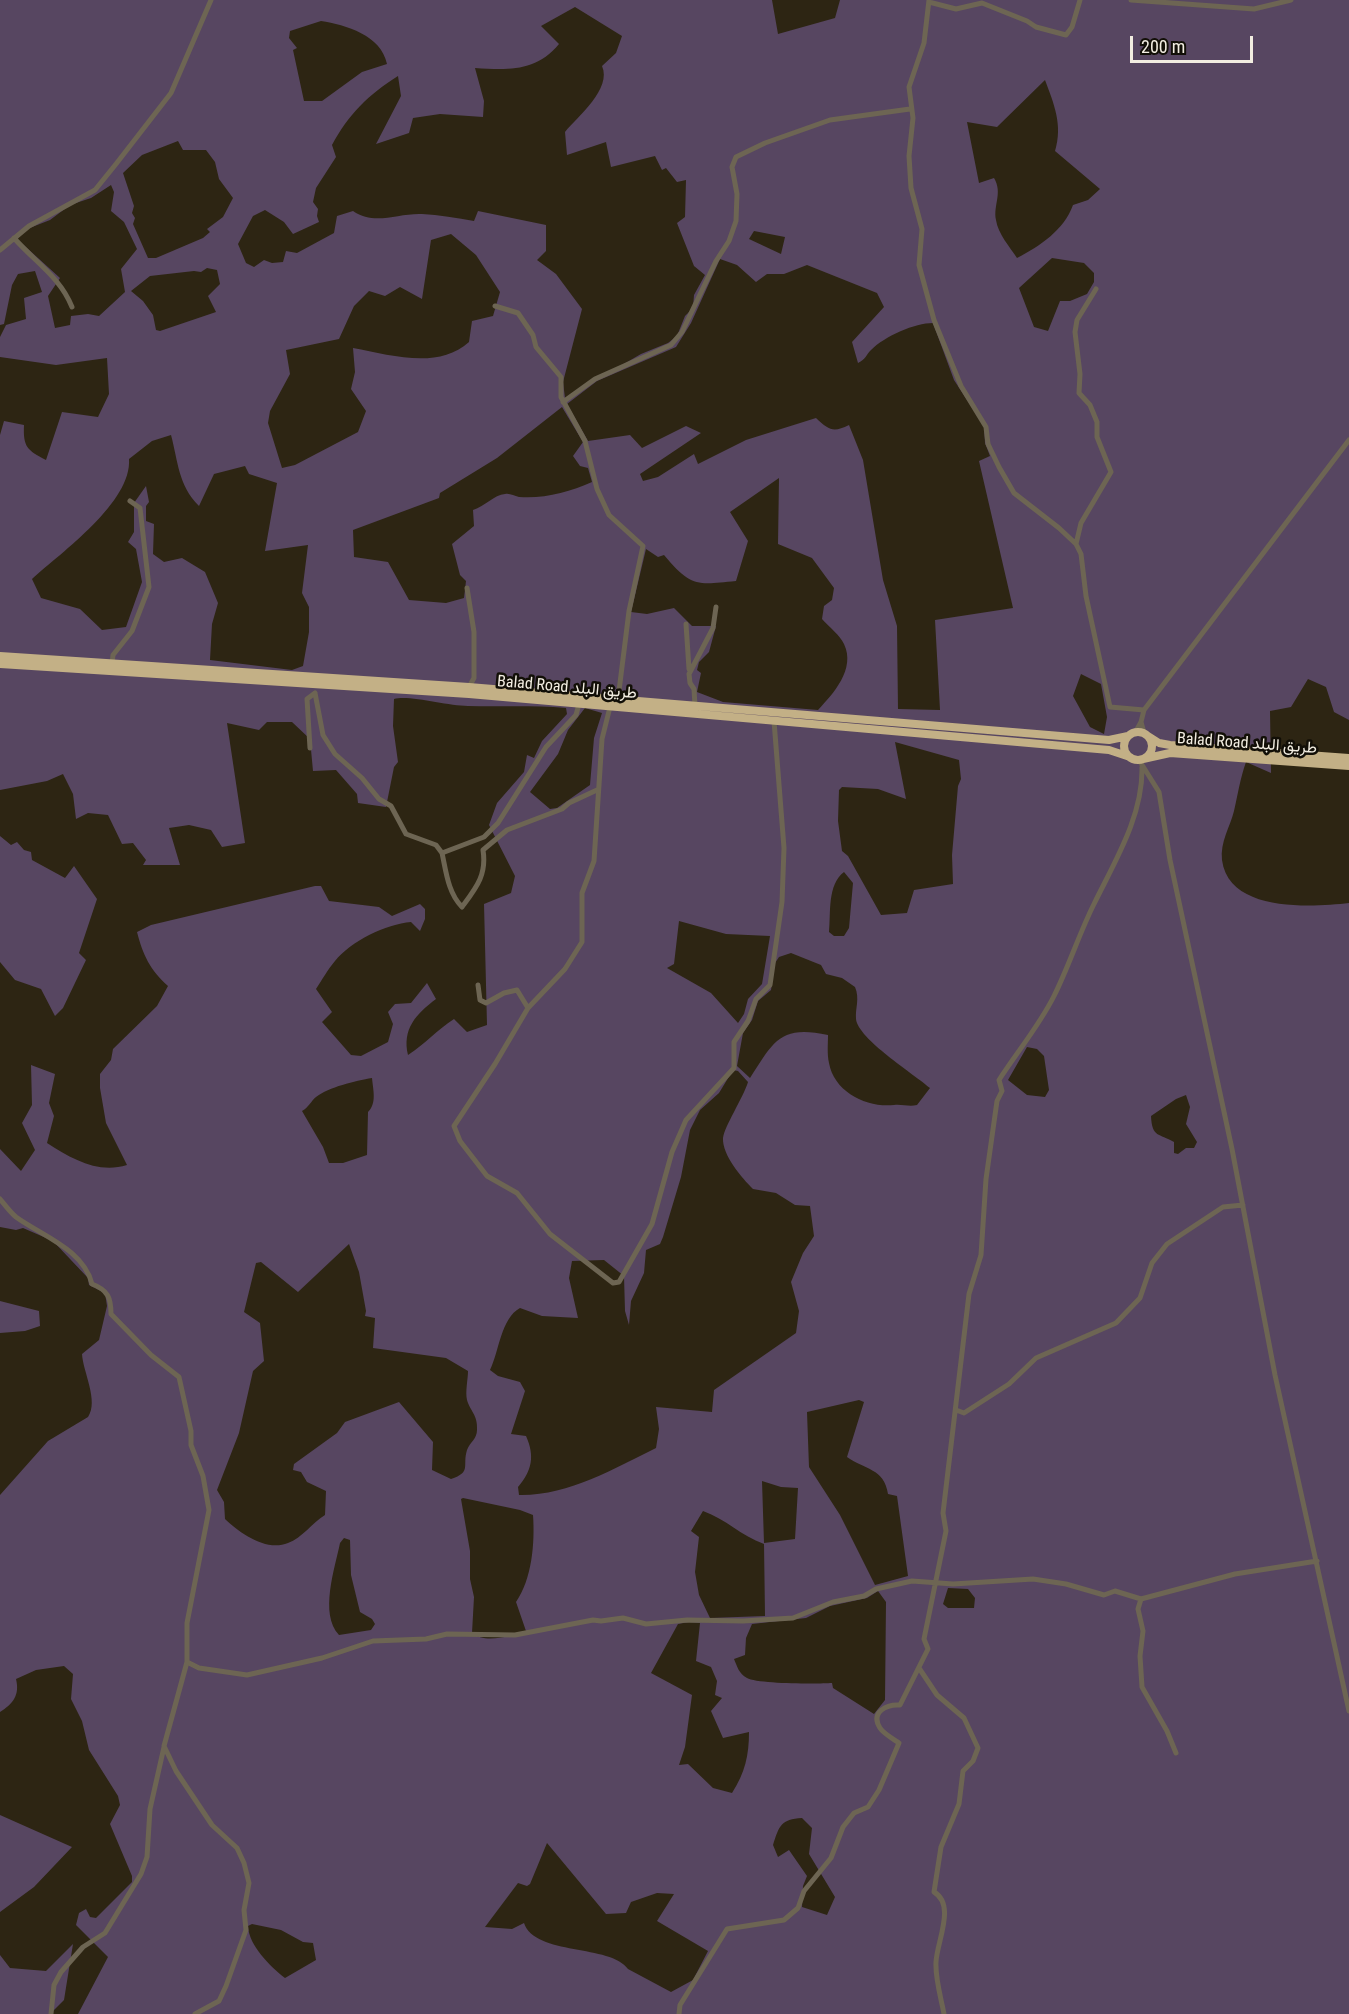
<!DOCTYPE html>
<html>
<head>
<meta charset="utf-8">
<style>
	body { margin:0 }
	#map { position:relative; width:1349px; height:2014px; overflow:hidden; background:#2d2513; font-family:"Roboto Condensed",sans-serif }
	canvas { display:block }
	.scale { position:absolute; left:1130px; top:36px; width:123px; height:27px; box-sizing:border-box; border:3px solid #f2ede1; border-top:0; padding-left:8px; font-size:18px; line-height:21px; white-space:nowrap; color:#f2ede1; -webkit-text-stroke:4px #120f07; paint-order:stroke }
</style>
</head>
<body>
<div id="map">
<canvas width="1349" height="2014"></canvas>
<div class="scale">200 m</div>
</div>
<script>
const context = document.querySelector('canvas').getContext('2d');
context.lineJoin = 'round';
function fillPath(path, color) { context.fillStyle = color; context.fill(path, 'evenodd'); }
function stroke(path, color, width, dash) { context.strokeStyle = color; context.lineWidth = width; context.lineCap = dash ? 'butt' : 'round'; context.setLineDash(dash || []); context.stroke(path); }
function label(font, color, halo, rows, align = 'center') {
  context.font = font + ' "Roboto Condensed",Vazirmatn,sans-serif'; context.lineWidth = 5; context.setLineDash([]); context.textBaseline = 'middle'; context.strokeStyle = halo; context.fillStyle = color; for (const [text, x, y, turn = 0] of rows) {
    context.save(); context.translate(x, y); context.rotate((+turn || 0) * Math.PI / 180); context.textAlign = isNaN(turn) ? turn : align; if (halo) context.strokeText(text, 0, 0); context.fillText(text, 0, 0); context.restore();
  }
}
fillPath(new Path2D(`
	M0 0H772L778 34 835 18 840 0H1349V720L1334 712 1326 687 1308 679 1291 707 1270 711 1271 773 1246 762C1240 779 1238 794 1234 811 1230 827 1220 842 1222 860 1229 913 1312 907 1349 903V2014H78L108 1957 76 1925 79 1913 86 1909 90 1917 96 1918 132 1882V1876L110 1824 120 1805 118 1796 89 1750 82 1721 71 1699 73 1674 64 1666 36 1670 16 1679C20 1695 13 1704 0 1712V1495L48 1441 88 1417C99 1401 83 1372 82 1354L99 1340 107 1306 105 1293 89 1285 88 1278 53 1241 23 1228 16 1230 0 1227V1149L21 1171 35 1150 22 1123 32 1105 31 1065 55 1074 49 1103 54 1116 47 1143C72 1159 98 1174 127 1165L106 1123 100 1088V1074L111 1060 113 1049 157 1006 168 986C150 970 143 955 137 932L151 925 315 886H321L329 901 379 907 392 916 420 904 425 909V919L420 931 411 922C386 924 351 941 335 961 328 969 322 980 316 989L332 1012 322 1022 351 1055 361 1056 388 1042 393 1024 388 1012 395 1004 411 1003 427 983 436 999C416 1014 402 1029 408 1055 425 1044 437 1030 454 1019L467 1032 487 1025 484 904 511 893 515 876 489 825 497 803 524 772 527 755 534 758 542 741 567 714 566 708C532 705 501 707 468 706 447 706 410 695 394 699L393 726 398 762 394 767 386 807 358 803 357 794 336 770 313 771 310 739 292 722H267L259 730 227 723 245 843 222 847 211 830 189 825 169 828 180 865H143L146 860 133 843 122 844 108 815 88 813 76 819 73 794 63 774 47 781 0 790V435L4 421 24 425C23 447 27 450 46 460L62 412 98 417 109 394 107 358 56 365 0 357V337L6 325 26 319 24 298 42 292 35 271 18 274 12 285 4 324 0 325ZM575 7 622 36 616 53 602 66C612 89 578 116 565 132L567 155 606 142 611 167 655 156 662 170 666 168 677 182 686 180 685 217 677 223 694 266 705 275 694 295 693 308 685 316 677 336 668 343 641 354 565 398 563 382 582 309 556 274 537 260 546 251V225L478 211 474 221C457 218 439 215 422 214 397 213 375 226 353 211L337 216 334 233 297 253 286 251 283 262 272 263 264 260 254 267 246 263 238 244 253 216 265 210 284 222 293 234 319 222 317 216 318 209 313 202 316 188 336 157 332 145C348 115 369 94 398 76L401 96 376 144 409 133 413 118 440 114 483 117 484 101 475 68C508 70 536 72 559 44L541 26ZM321 21C346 25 381 35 387 64L362 72 322 101H304L293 50 297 48 289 38 290 31ZM1045 80C1054 104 1063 125 1055 151L1100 189 1088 200 1073 205C1064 230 1040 246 1017 258 1010 247 998 234 996 220 993 205 1003 193 994 178L979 183 967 122 997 127ZM178 141 183 150H206L215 162 219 179 233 198 223 217 207 229 210 232 203 238 156 258H148L133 224 135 218 132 213 134 206 123 173 142 155ZM111 185 114 192 111 211 124 222 137 249 121 269 125 292 99 316 88 314 71 316 70 325 55 328 48 296 60 278 17 239 27 229 50 220 70 205 91 198ZM754 231 785 237 781 254 749 239ZM451 234 476 255 500 292 493 316 472 321 469 342C438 370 391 355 353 348L355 372 351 389 366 411 358 432 295 465 282 468 268 423 270 411 290 374 286 350 339 339 354 306 369 291 385 296 400 287 422 299 431 240ZM1052 258 1084 263 1094 273V282L1087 294 1070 301H1060L1048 331 1034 327 1019 288ZM720 259 737 265 756 282 767 274H784L807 265 877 293 884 307 852 342 858 363C866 359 866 355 871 350 885 336 915 323 933 323L954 380 984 426 985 443 990 456 979 461 1013 608 935 620 940 710 898 709 897 626 883 580 863 460 849 425C833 433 829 430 816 418L746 440 698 464 694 454 658 477 643 481 640 474 701 433 686 426 642 448 630 435 588 441 567 404 597 381 676 347 691 323ZM207 268 217 270 220 284 208 296 216 312 160 331 156 330 153 315 143 301 131 291 150 276 194 271 201 272ZM562 407 583 442 573 456 580 466 588 468 592 482C569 492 544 499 519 497 514 496 510 493 505 494 494 495 485 506 473 510L474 526 452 544 460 575 466 581 464 598 446 603 409 600 388 562 354 557 353 530 439 498 440 493 497 458ZM171 435C178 461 178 485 199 506L214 474 245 466 249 474 277 483 265 551 308 545 302 593 309 607V632L303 666 292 670 210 660 212 624 218 603 205 572 182 558 164 562 153 554 154 524 146 521V506L149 502 146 486 134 503V532L128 542 136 549 142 582 126 627 102 630 80 609 41 598 32 579C62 552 132 502 129 459L152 441ZM779 478 778 544 812 558 834 588 832 600 824 606 822 619C829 627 840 635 844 644 856 669 833 694 818 710L723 702 697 692 701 673 697 670 699 662 709 652 716 626H692L674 608 647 614 631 612 646 549 658 557 664 555C691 587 696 585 736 581L748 541 730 512ZM1081 674 1101 684 1107 717 1104 734 1090 727 1073 696ZM585 708 602 713 594 738 590 785 557 808 550 809 530 792 558 754 568 730ZM895 742 959 760 961 779 958 786 952 855 953 884 914 890 907 913 881 915 848 856 842 851 838 821 839 790 842 787 878 789 906 799ZM844 872 853 883 849 928 844 936H834L829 932C831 913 827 885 844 872ZM679 921 726 934 770 936 762 984 748 999 744 1014 738 1023 711 993 667 968 674 964ZM791 953 821 965 826 974 842 978 855 987C860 999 855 1008 856 1019 858 1039 914 1074 930 1088L917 1105C909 1107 902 1104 894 1105 867 1108 834 1092 829 1063 827 1054 828 1044 828 1035 780 1025 774 1041 750 1078L737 1066 743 1033 752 1020 758 1001 771 990 775 963 779 957ZM1027 1047 1037 1049 1044 1056 1049 1090 1045 1097 1027 1095 1008 1080ZM733 1070 738 1071 748 1082C743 1098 724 1127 723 1138 722 1155 742 1178 753 1189L776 1193 795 1205 810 1206 814 1236 803 1253 791 1282 799 1311 796 1333 714 1390 712 1412 656 1407 659 1429 656 1448C613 1469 568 1496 519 1495L518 1487C532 1471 535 1456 526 1436L511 1434 525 1391 520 1382 498 1376 490 1370C499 1352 501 1318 520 1308L542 1316 578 1318 569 1278 572 1261 604 1260 624 1276 625 1311 629 1325 631 1301 644 1273 646 1250 660 1244 663 1237 681 1177 690 1130 700 1110 719 1093ZM372 1078C373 1090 377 1103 368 1112L367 1155 343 1163H329L323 1147 302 1111C309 1107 311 1101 316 1097 329 1087 355 1081 372 1078ZM1186 1095 1190 1107 1186 1124 1197 1142 1194 1148H1186L1178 1154 1174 1153V1142C1159 1133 1152 1138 1151 1116L1176 1099ZM349 1244 359 1272 366 1311 365 1316 375 1318 373 1348 446 1358 468 1371C468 1379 465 1392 467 1400 470 1411 478 1415 477 1430 477 1439 470 1442 467 1450 462 1466 472 1472 451 1479L432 1470 433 1442 399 1402 345 1422 337 1433 294 1464 293 1470 301 1472 307 1482 326 1491 325 1515C312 1523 302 1538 288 1543 266 1552 240 1533 225 1519L224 1502 217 1490 239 1433 253 1371 264 1361 260 1323 244 1312 256 1263 261 1262 298 1292ZM859 1400 864 1402 847 1457C865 1470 884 1468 888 1494L897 1496 908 1576 875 1585 840 1515 809 1467 807 1412ZM762 1481 781 1487 798 1488 795 1539 764 1543ZM463 1498 520 1510 533 1515C535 1543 532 1579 516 1602L526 1631C511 1636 485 1644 472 1633L474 1597 470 1579V1551L461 1499ZM703 1511C726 1519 741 1536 764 1544L765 1616 710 1618 699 1595 695 1572 699 1537 691 1531ZM344 1538 350 1540 351 1575 360 1612 372 1619 375 1624 371 1630 339 1635C319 1614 335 1568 340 1543ZM948 1588 968 1589 975 1598 974 1608H948L943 1604ZM878 1591 886 1602 885 1700 874 1714 833 1688 832 1683C818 1684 757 1684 747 1678 739 1674 737 1666 734 1659L745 1655 746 1638 752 1624 806 1618 830 1606 867 1598ZM689 1622 700 1623 696 1661 711 1667 717 1681 715 1695 722 1698 711 1711 723 1738 749 1732C749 1755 745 1773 732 1793L713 1788 688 1764 679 1765 685 1747 692 1695 651 1673 678 1624ZM802 1818 812 1828 809 1854 835 1897 827 1915 802 1907 803 1886 807 1876 789 1850 778 1857 773 1845C779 1826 781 1819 802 1818ZM547 1843 606 1914 626 1913 631 1902 657 1893 674 1894 657 1921 708 1951 693 1980 671 1992 628 1969C611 1944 535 1956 524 1923L512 1929 485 1927 518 1883 527 1886 530 1884ZM252 1924 281 1930 303 1942 313 1943 316 1960 285 1978C270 1966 249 1946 248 1926Z
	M0 836 11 845 17 842 24 850 31 852 32 860 65 878 74 866 97 899 79 953 86 960 63 1008 55 1016 41 989 15 980 0 962Z
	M0 1301 39 1311 40 1326 25 1331 0 1333Z
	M0 1815 72 1847 34 1887 0 1912Z
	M73 1944 64 2000 50 2014H0V1955L10 1968 46 1971Z`), '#574661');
stroke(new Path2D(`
	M929 0 924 43 909 87 913 118 909 156 911 188 922 229 919 265 934 320 961 386 986 427 988 444 999 467 1014 493 1059 528 1076 544 1081 554 1086 596 1110 707 1144 710
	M1131 0 1254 9 1291 0
	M929 2 956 9 982 3 1027 21 1036 27 1066 35 1072 27 1080 0
	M14 238C35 262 60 277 72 307
	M0 250 29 226 95 190 116 164 171 93 211 0
	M495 306 518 313 533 335 536 347 561 377V397L585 441 597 489 609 515 643 546 629 611 618 699
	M563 402 595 379 671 345 682 332 716 261 729 241 736 221 737 194 732 167 736 157 765 143 830 120 910 109
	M1076 544 1081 523 1111 472 1097 437V422L1090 405 1079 393 1080 374 1075 332 1077 320 1096 289
	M467 588 474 632V678L469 687
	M686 624 689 669
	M112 664 113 655 132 631 149 587 140 508 130 501
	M315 693 323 735 335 754 362 778 379 799 391 806 406 834 436 845 442 853 484 837 498 823 546 747 576 715 579 704
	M695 706 694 689 690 683 689 674 713 628 716 607
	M610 707 602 739 594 861 582 893V942L565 969 528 1008 495 1064 454 1126 460 1141 487 1176 517 1193 550 1234 613 1283 619 1282 652 1224 672 1152 686 1120 734 1068V1042L748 1021 756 999 770 985 782 902 784 848 774 721
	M1141 722 1144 710 1349 440
	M1135 733 1141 722 1144 733
	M310 748 307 699 315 693
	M1139 760 1159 792 1170 860 1232 1149 1275 1375 1349 1711
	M442 853C446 871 448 893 462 907 476 888 487 875 483 850L507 830 562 809 569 803 597 790
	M478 985 480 1000 486 1003 504 993 517 990 528 1008
	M0 1199C5 1205 10 1212 16 1217 42 1236 83 1249 92 1284 108 1290 111 1298 111 1314L151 1355 179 1377 191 1431V1445L203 1476 209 1510 187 1623V1662L199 1668 247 1675 322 1658 373 1641 426 1639 447 1634 515 1635 593 1620 601 1621 623 1618 646 1624 687 1620 743 1621 793 1618 833 1602 864 1596 876 1589 912 1581 953 1584 1033 1579 1066 1584 1104 1595 1115 1591 1141 1599 1235 1574 1317 1561
	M956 1410 964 1413 1009 1384 1036 1358 1116 1323 1140 1298 1152 1263 1167 1244 1223 1207 1243 1205
	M1141 1599 1138 1609 1143 1631 1140 1656 1142 1687 1167 1731 1176 1753
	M187 1662 164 1746 176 1771 212 1825 237 1848 244 1863 249 1883 244 1910 246 1930 226 1986 219 2001 195 2014
	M919 1668 937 1695 964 1718 978 1748 973 1761 963 1771 959 1804 941 1847 934 1892C956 1905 937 1941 936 1962 935 1978 941 1998 944 2014
	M51 2014 54 1985 61 1972 83 1947 105 1933 141 1874 147 1857 150 1809 164 1747
	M679 2014 680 2005 727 1929 784 1920 798 1908 804 1891 831 1858 843 1827 854 1813 868 1807 879 1790 899 1743C893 1739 883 1733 880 1728 870 1712 887 1704 900 1705L928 1649 924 1639 946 1531 943 1513 969 1294 981 1255 986 1179 997 1101 1002 1091 999 1080C1017 1052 1039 1026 1054 996 1069 966 1079 934 1094 904 1115 861 1143 816 1142 767`), '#6d6553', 5);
stroke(new Path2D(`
	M0 656 469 687 1109 740 1128 736
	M0 664 469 694 1109 750 1130 757
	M1124 746a14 14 0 1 1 28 0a14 14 0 1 1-28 0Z
	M1148 736 1159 743 1170 745 1349 758
	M1143 759 1170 753 1349 766`), '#c3b086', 8);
label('16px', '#f2ede1', '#120f07', [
	["Balad Road طريق البلد",567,688,5],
	["Balad Road طريق البلد",1247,744,4]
]);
</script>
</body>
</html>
